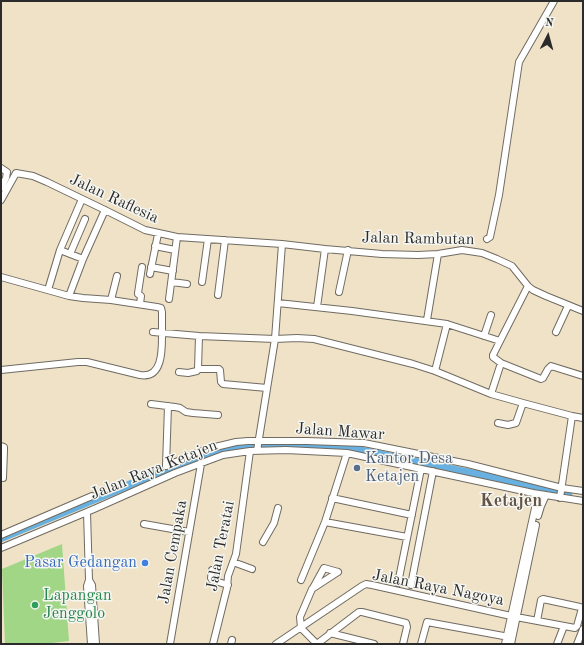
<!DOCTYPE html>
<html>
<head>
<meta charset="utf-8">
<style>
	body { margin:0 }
	#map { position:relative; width:584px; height:645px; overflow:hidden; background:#efe2c7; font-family:"Old Standard TT",serif }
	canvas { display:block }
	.frame { position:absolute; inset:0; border:2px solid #2b2b2b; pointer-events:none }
	.north { position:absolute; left:528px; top:16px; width:40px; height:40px; -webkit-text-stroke:3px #f6f6f2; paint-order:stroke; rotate:6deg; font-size:11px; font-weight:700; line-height:16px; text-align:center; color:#2b2b2b }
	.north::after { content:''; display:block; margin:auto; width:14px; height:18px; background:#2b2b2b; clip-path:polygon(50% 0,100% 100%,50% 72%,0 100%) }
</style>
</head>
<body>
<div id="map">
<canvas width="584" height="645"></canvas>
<div class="frame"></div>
<div class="north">N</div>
</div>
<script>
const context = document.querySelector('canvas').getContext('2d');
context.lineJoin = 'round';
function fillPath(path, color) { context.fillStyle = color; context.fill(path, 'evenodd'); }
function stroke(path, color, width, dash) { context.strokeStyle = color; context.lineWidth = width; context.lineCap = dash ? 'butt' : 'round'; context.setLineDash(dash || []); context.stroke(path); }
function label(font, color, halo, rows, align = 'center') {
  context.font = font + ' "Old Standard TT",serif'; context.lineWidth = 3; context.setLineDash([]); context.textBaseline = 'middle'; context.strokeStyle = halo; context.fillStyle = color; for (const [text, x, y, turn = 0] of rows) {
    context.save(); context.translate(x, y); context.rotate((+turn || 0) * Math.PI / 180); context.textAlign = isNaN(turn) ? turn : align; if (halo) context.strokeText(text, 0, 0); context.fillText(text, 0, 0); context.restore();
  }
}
fillPath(new Path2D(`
	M62 544 69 641 44 644H5L2 569Z`), '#a1d687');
stroke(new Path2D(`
	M1 538 177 465 232 448 312 446 348 448 543 488 569 492`), '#68b0df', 8);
const minor = new Path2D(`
	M1 168 7 172 6 178 1 188
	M82 199 60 250 83 259
	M1 200 16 173 33 176 47 182 105 210 145 230 177 237 282 244 325 249 382 254 418 255 438 254 462 250 482 253 497 259 512 266 528 286 533 290 546 296 583 311
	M487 239 490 237 499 195 519 62 554 1
	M155 246 175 250
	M70 254 85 219
	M151 267 173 271
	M150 274 158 234
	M1 277 69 296 83 298 111 300 157 307 161 308 162 312C162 320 162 327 162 334 162 349 163 379 140 375L87 362H78L1 370
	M172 282 187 284
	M202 282 208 239
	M528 286 500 341 493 355V357L501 363 541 379 543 378 548 369 551 366 583 376
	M48 290 60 250
	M339 292 348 250
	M218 295 225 240
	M69 296 83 259 105 210
	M169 299 177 237
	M111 300 117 276
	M278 303 352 311 447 324 500 341
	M140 304 141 296 138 294V293L142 267
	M317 307 325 249
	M427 320 438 254
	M153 332 199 336 275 339 297 338 314 339 413 364 435 371 491 394 523 403 572 416 583 418
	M556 332 568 306
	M484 336 491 315
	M198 369 199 336
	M435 371 447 324
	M179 372 188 373 197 371 198 369H219L220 370 221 382 223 384 267 388
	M491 394 501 363
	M151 404 175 407 180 408 186 412 193 413 218 415
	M168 406 166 466 207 449 236 442 248 441H307L364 443 468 464 562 488 583 491
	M498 423 508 425 516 423 523 403
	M1 446 4 447V450L3 478
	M257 451 275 339 282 244
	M332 498 412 515
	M560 498 572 416
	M87 512 89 580 87 586 91 644
	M538 516 541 506 546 495
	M325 522 407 537
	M144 524 189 532
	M1 535 92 496
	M263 542 274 523 278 508
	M1 548 94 509 175 473 223 455 250 451 286 450 347 453 533 493 583 501
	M233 562 252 569
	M212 570 211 578 212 580 228 585
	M89 580 92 585 96 644
	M301 580 325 522 347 453
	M398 583 421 469
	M411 585 433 471
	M313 588 324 568 338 572
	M330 633 374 644
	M170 644 201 464
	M213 644 227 588 228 576 236 554 250 451
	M231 644 232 640
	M276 644 362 586 366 584 372 585 511 616 575 628 577 626 582 608 580 607 543 599 541 600 537 621
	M317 644 359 612H362L406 623 407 627 403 644
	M317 644 301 628 300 617 312 589 338 572
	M421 644 427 622 509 637
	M505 644 535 508V498L533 493
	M511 644 536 525
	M557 644 564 626
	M577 644 583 629`);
stroke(minor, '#706b62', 8);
stroke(minor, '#fff', 6);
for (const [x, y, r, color] of [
	[357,468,4,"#5c6f8a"],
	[145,563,4,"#3f7fe0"],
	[35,605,4,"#2e9e5b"]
]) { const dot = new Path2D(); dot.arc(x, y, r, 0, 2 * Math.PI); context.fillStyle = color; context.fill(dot); stroke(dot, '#f6f6f2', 1.5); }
label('16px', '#2b2b2b', '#f6f6f2', [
	["Jalan Raflesia",114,199,25],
	["Jalan Rambutan",418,239,1],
	["Jalan Mawar",340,432,4],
	["Jalan Raya Ketajen",154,470,-22],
	["Jalan Teratai",221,546,-79],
	["Jalan Cempaka",173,552,-80],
	["Jalan Raya Nagoya",438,588,11]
]);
label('16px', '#4e5e75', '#f6f6f2', [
	["Kantor Desa",365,459],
	["Ketajen",365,477]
], 'left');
label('16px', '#366cbe', '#f6f6f2', [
	["Pasar Gedangan",137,563]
], 'right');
label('16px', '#27864d', '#f6f6f2', [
	["Lapangan",43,596],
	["Jenggolo",43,614]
], 'left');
label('bold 18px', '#625446', '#f6f6f2', [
	["Ketajen",511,501]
]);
</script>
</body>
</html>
